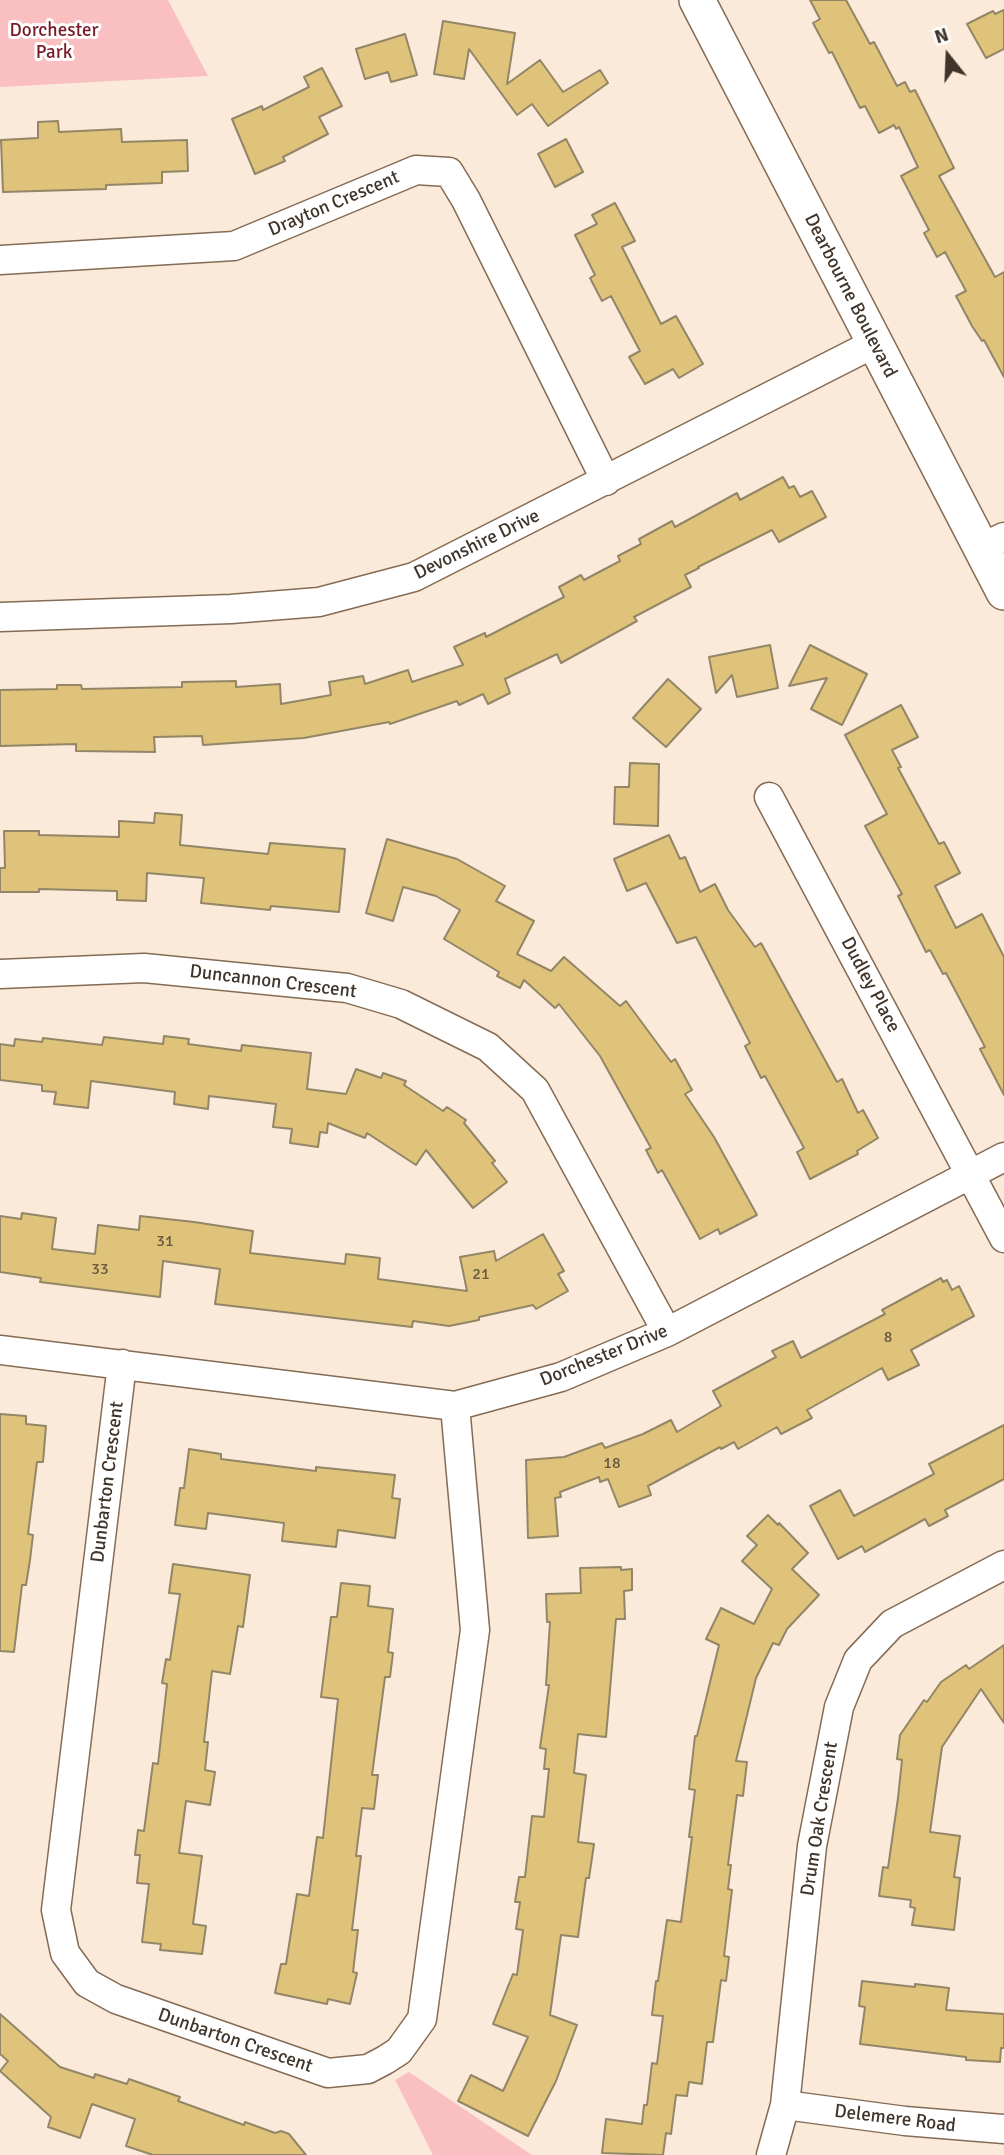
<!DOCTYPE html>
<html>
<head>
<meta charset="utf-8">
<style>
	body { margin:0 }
	#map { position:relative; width:1004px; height:2155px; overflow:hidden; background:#fbeada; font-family:Signika,sans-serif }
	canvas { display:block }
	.north { position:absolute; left:913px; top:21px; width:70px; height:70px; -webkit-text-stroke:5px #fff; paint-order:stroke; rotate:342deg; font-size:19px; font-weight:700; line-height:28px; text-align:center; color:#40352b }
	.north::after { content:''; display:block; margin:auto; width:24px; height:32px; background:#40352b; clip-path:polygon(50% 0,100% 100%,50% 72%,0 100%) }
</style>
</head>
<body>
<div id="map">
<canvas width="1004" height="2155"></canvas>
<div class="north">N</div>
</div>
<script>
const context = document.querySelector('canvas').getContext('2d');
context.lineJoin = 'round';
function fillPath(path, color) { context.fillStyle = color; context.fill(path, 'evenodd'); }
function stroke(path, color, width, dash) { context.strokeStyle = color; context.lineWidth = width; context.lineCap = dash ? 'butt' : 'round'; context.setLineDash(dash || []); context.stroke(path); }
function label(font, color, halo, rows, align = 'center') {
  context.font = font + ' Signika,sans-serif'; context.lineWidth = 6; context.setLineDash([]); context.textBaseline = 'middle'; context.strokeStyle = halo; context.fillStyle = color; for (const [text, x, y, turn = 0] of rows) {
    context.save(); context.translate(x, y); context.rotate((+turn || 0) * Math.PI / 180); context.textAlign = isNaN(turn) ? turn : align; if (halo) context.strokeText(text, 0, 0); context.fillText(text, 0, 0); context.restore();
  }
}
fillPath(new Path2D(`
	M0 0H168L208 76 0 87Z
	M409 2072 532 2155H433L395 2080Z`), '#fac0c1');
const building = new Path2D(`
	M810 0H846L870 44 874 42 897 86 905 82 910 92 915 90 954 168 939 176 995 277 1004 272V377L984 340 982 341 972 326 956 296 966 291 945 252 937 257 924 233 929 230 901 176 918 167 899 127 896 129 894 125 879 133 865 106 860 108 832 52 829 53 813 23 820 19Z
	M1004 10V49L986 58 967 24 993 11 995 14Z
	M443 21 515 33 507 84 540 60 563 92 600 70 608 83 548 126 532 104 517 115 469 49 464 79 434 74Z
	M405 34 417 75 391 82 388 72 365 79 356 49Z
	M322 68 342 106 319 117 328 134 283 157 285 161 255 174 232 119 262 106 263 110 309 87 304 77Z
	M58 121 59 132 121 129 122 142 187 140 188 171 162 172V183L106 185V189L3 192 1 140 38 138V122Z
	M566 139 583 172 555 187 538 154Z
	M615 203 635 241 622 247 661 324 676 316 703 364 679 378 673 369 645 384 629 357 640 351 611 296 602 301 590 278 595 275 575 235 597 224 592 215Z
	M783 477 789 488 794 486 800 497 812 491 826 517 779 542 772 530 698 567 699 568 685 575 691 587 634 617 637 621 561 663 557 654 505 679 510 693 488 704 483 694 459 705 457 701 390 724 389 722 304 738 203 745 202 736 154 737 155 752 76 751V744L0 746V690L57 689V685H81L82 689 182 687V682L236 681V687L280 684 281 704 331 695 329 682 363 676 365 684 408 670 412 682 463 665 454 647 485 633 486 637 564 597 559 587 581 575 584 580 620 561 618 556 641 544 639 539 672 521 675 527 737 493 740 500Z
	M770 645 778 688 737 697 732 675 716 693 709 657Z
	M810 645 867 674 842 725 811 709 827 678 789 686Z
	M668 679 701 709 666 747 633 718Z
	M901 705 918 737 892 750 901 767 898 768 939 844 944 842 960 873 935 886 956 928 982 914 1004 957V1095L980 1049 985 1047 946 973 943 974 930 950 926 952 898 896 902 894 865 826 887 814 845 735Z
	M630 763 659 764 658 826 614 824 615 787H629Z
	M155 813 182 815 180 845 268 854 270 843 345 849 339 912 271 906 270 910 201 903 204 878 147 873 146 901 117 900V891L39 889V892H0V868H5L4 831H39V835L119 837V821L154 823Z
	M669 835 680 859 685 857 700 892 715 884 728 910 755 947 761 943 837 1082 842 1079 858 1113 863 1110 878 1138 857 1151 858 1154 810 1179 797 1152 804 1148 765 1076 761 1078 745 1046 750 1043 696 937 677 943 646 883 627 891 614 859Z
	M387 839 457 859 505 886 496 901 534 921 517 954 551 971 564 957 620 1006 626 1001 671 1062 675 1059 692 1090 685 1094 714 1137 757 1215 720 1234 718 1229 700 1239 662 1170 658 1173 646 1150 651 1148 600 1056 559 1004 555 1008 524 980 520 988 497 976 499 972 444 939 460 910 436 896 403 887 393 921 366 913Z
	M164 1036 189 1039 188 1044 241 1051 242 1045 311 1053 307 1089 346 1094 356 1069 381 1078 383 1073 406 1081 404 1085 443 1111 447 1107 466 1120 464 1123 495 1161 492 1163 507 1182 473 1208 426 1150 416 1165 367 1133 365 1138 328 1123 327 1133 320 1132 318 1147 290 1143 292 1129 273 1127 276 1104 209 1096 208 1109 174 1104 175 1092 91 1081 88 1108 54 1104 56 1092 42 1091V1085L0 1080V1044L14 1046 15 1039 42 1042 43 1038 102 1045 104 1037 163 1044Z
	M22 1213 56 1218 52 1249 95 1254 98 1225 139 1230 140 1216 194 1222 253 1231 250 1253 345 1264 346 1254 380 1258 378 1279 467 1291 460 1257 494 1251 496 1261 543 1234 564 1271 558 1274 568 1291 536 1309 533 1305 479 1317V1320L449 1326 413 1321 412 1327 215 1304 220 1269 163 1261 160 1297 40 1282 41 1278 0 1272V1216L21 1219Z
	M941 1278 943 1282 947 1280 952 1290 959 1286 974 1316 911 1350 919 1365 888 1380 882 1368 807 1410 812 1418 781 1434 777 1427 738 1449 734 1442 721 1449 720 1447 648 1486 651 1495 619 1507 608 1479 600 1482 599 1477 560 1492 561 1497 555 1498 558 1536 528 1538 526 1460 564 1457 602 1443 605 1448 643 1434 671 1420 677 1432 721 1406 713 1391 776 1357 772 1351 793 1341 801 1358 885 1314 882 1310Z
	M0 1414 26 1416V1424L46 1426 43 1462H37L28 1534 33 1535 30 1560 26 1585H22L14 1652 0 1651Z
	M1004 1425V1479L945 1510 948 1516 929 1526 925 1519 865 1552 862 1546 838 1559 810 1506 840 1490 854 1516 934 1474 929 1464Z
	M189 1449 221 1454V1459L316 1471V1467L395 1475 392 1498 400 1499 395 1538 338 1530 336 1547 282 1541 284 1523 208 1513 206 1529 175 1525 180 1488H184Z
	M768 1515 778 1525 779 1523 808 1553 792 1569 819 1595 787 1629 779 1645 773 1643 756 1678 736 1761 747 1762 743 1796 737 1795 728 1865H731L728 1889 732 1890 724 1956 729 1957 726 1981 721 1980 713 2042H707L702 2084 689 2082 687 2096 676 2095 671 2134 666 2133 663 2155 602 2153 606 2119 642 2124 644 2105H647L652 2063 657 2064 663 2016 652 2015 656 1981H658L667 1920 681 1922 692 1837H689L695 1790 689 1789 695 1736H697L719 1645 706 1639 721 1608 754 1624 772 1589 742 1561 757 1545 747 1536Z
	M173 1564 250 1575 243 1627 238 1626 230 1674 212 1671 204 1742H208L205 1770 215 1772 210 1805 186 1801 179 1853 202 1856 193 1924 206 1926 202 1954 160 1950 161 1944 142 1942 149 1884 137 1883 140 1855H135L138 1830 144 1831 153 1763 158 1764 167 1684 162 1683 166 1659 170 1660 180 1594 169 1593Z
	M621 1567V1570L632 1569V1590L624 1591 625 1619H616L606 1737 578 1734 574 1773 586 1775 578 1842 594 1844 589 1878H586L578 1937 561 1935 550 2015 577 2025 556 2081 528 2136 458 2101 471 2075 503 2091 528 2037 493 2024 513 1974 517 1975 523 1930 516 1929 520 1902H515L519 1877H525L532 1816 544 1817 549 1769H544L546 1749 540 1748 549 1685H546L550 1622H547L546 1594 581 1593 580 1568Z
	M341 1583 370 1586 368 1606 393 1609 388 1652 393 1653 390 1677H385L372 1775H378L374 1809 362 1808 356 1856H361L352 1930H358L353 1972 357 1973 350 2004 328 1999 327 2004 275 1993 281 1964H286L297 1894 309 1896 317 1837 323 1838 338 1699 321 1697 331 1617H337Z
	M1004 1645V1723L981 1689 942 1747 930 1832 960 1836 954 1877 960 1878 954 1930 912 1925 915 1908 910 1907 911 1900 879 1896 883 1867 888 1868 898 1798 902 1760 897 1759 900 1735 924 1700 927 1702 941 1682 966 1665 969 1669Z
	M862 1981 915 1987V1984L949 1988 946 2010 1004 2014V2048H1001L1000 2062 966 2060V2057L860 2044 865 2007 859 2006Z
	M0 2014 60 2067 94 2078 95 2074 127 2084 129 2079 180 2097 178 2101 244 2125 245 2122 275 2133 281 2131 289 2134 306 2155H153L126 2146 135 2119 92 2104 80 2138 48 2127 51 2117 0 2071 8 2061 0 2054Z`);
fillPath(building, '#dfc37b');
stroke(building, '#938667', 2);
const minor = new Path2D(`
	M0 260 234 246 416 170 449 172 466 200 606 481
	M981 548 1004 537
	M0 617 231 609 319 602 414 577 875 343
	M769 797 1004 1238
	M0 974 144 968 347 988 401 1004 488 1047 535 1090 667 1332
	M0 1350 455 1406 561 1377 667 1332 1004 1157
	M122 1364 56 1910 65 1953 87 1983 116 1999 328 2073 368 2069 385 2060 399 2051 422 2019 475 1630 455 1406
	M785 2105 905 2121 1004 2129
	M771 2155 785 2105 812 1846 839 1707 858 1660 892 1624 1004 1565`);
const tertiary = new Path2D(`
	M697 0 1004 592`);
stroke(minor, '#856b53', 31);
stroke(tertiary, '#856b53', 38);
stroke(minor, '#fff', 28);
stroke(tertiary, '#fff', 35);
label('16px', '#68583f', null, [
	["31",165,1242],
	["33",100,1270],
	["21",481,1275],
	["8",888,1338],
	["18",612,1464]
]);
label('19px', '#771a28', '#fff', [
	["Dorchester",54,31],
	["Park",54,53]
]);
label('19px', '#40352b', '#fff', [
	["Drayton Crescent",334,204,-23],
	["Dearbourne Boulevard",850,296,63],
	["Devonshire Drive",477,545,-26],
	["Duncannon Crescent",273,982,7],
	["Dudley Place",870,985,62],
	["Dorchester Drive",604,1356,-22],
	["Dunbarton Crescent",108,1482,-83],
	["Drum Oak Crescent",820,1819,-81],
	["Dunbarton Crescent",235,2041,19],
	["Delemere Road",895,2119,7]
]);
</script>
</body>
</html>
